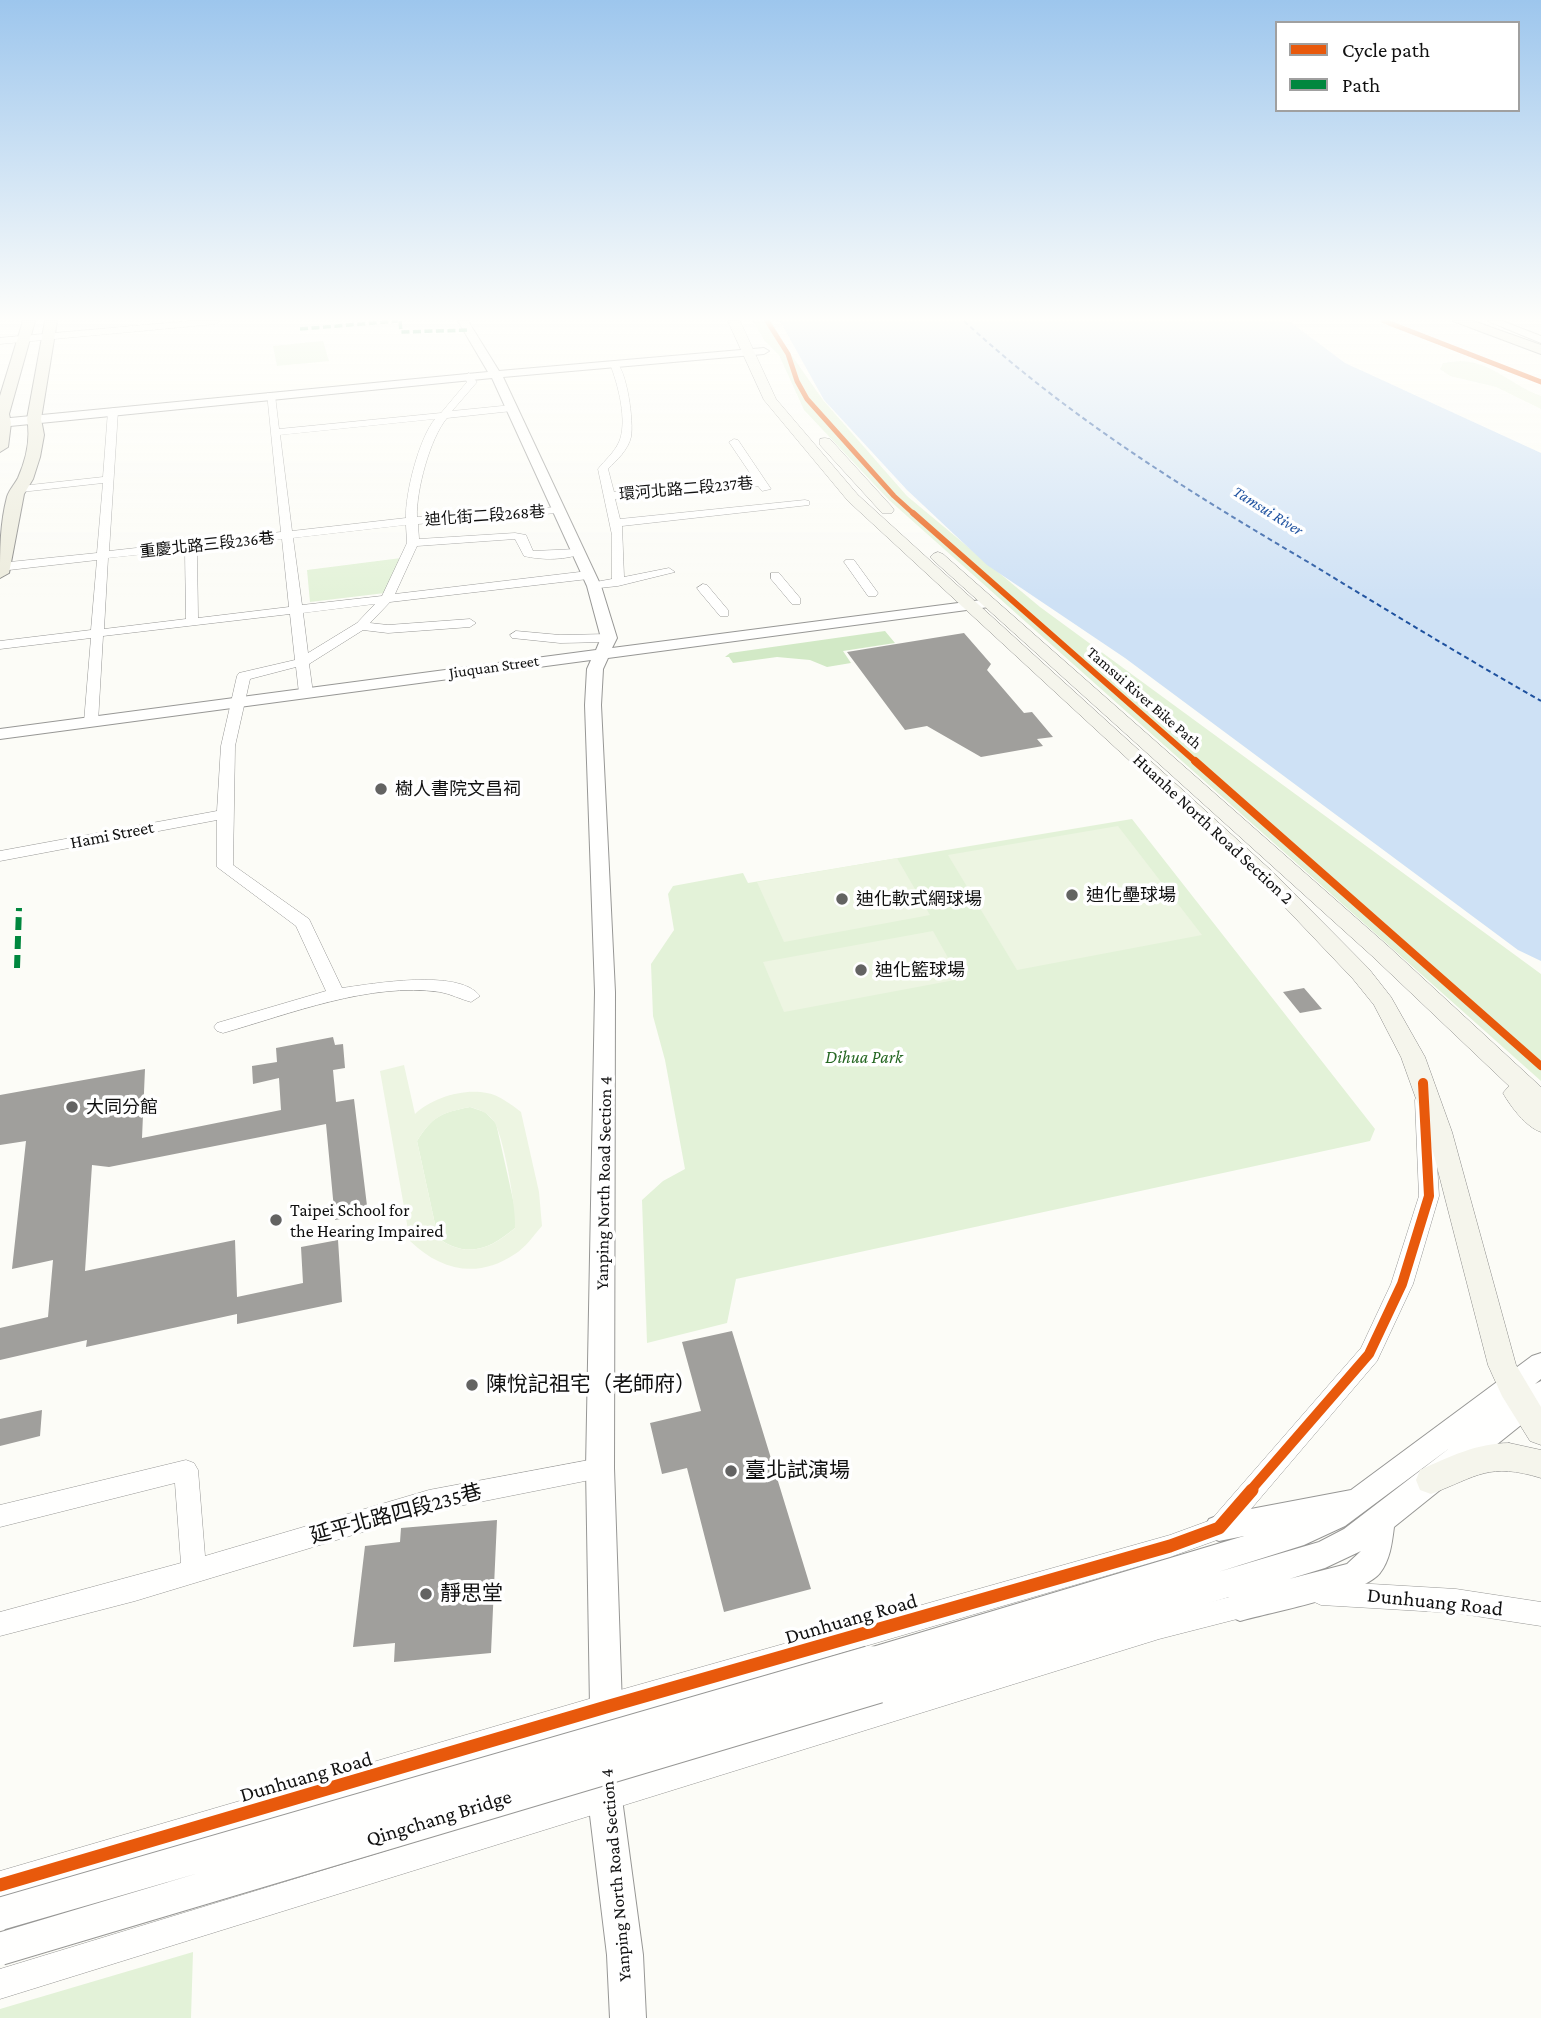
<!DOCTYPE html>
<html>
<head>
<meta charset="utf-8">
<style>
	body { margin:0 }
	#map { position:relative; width:1541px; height:2018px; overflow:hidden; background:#fcfcf7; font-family:"Crimson Pro",serif }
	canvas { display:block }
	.legend { position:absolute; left:1275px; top:21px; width:245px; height:91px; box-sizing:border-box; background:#fff; border:2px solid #a0a0a0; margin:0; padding:9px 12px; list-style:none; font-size:21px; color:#111 }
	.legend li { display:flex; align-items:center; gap:14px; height:35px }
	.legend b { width:35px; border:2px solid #a0a0a0 }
</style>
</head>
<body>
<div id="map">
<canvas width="1541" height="2018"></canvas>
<ul class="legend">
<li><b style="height:9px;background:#e8590c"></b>Cycle path</li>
<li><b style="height:9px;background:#00873e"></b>Path</li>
</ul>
</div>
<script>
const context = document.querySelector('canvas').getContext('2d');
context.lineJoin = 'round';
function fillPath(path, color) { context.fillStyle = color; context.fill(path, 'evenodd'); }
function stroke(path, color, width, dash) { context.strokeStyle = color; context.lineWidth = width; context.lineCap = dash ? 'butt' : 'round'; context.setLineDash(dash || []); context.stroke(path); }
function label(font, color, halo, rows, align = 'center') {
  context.font = font + ' "Crimson Pro","Noto Sans TC",serif'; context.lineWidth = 7; context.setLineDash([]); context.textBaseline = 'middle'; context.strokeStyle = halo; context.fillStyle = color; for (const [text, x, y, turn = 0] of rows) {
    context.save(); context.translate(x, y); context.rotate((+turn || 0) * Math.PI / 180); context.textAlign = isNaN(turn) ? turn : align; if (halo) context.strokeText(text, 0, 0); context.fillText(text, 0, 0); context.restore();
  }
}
fillPath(new Path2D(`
	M753 321H772L781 340 823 400 907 496 1040 607 1541 974V1081L889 500 804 410 779 355 764 340Z
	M323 341 329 361 277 366 273 346Z
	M401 558 385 593 310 602 307 570Z
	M1132 819 1375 1129 1370 1141 736 1279 727 1323 647 1343 642 1200 663 1181 685 1169 665 1060 653 1016 651 964 674 930 668 894 673 886 743 873 748 883Z
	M470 1107 485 1112 496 1123 516 1213 515 1228C490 1249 467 1259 438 1238L417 1141C433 1116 440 1113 470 1107Z
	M193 1952 191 2018H0V2009Z`), '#e3f2d8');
fillPath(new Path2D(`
	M885 631 895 643 843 651 851 663 827 667 810 660 777 657 733 663 729 657H725L730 653Z`), '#d2e9c6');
fillPath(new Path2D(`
	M1460 361C1492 362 1511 385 1541 396V409L1496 387 1450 376 1440 369 1443 363Z
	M1118 826 1202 935 1017 970 948 855Z
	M897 858 930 915 784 942 757 882Z
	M933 931 960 979 784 1012 763 962Z
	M404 1065 415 1114C432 1098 463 1088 487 1093 499 1095 512 1105 521 1112L539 1192 542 1226C534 1235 525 1248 515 1254 478 1279 441 1271 410 1241L380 1071ZM470 1107C480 1110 487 1112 493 1120 503 1132 517 1211 515 1228 491 1249 466 1259 438 1238L417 1141C433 1116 441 1113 470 1107Z`), '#edf5e2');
fillPath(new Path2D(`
	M780 321H1289L1345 363 1541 453V961L1518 950 1125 658 987 565 907 490 824 400Z`), '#cee1f5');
stroke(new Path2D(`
	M964 321C1068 417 1186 490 1308 562 1385 609 1462 656 1541 701`), '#1e519f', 2, [5, 3.5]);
fillPath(new Path2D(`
	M964 633 991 664 987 670 1024 713 1032 712 1053 737 1037 739 1043 746 981 757 927 726 905 730 847 652Z
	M1304 988 1322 1009 1300 1013 1283 992Z
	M333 1037 335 1045 343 1044 345 1068 333 1070 336 1102 354 1099 368 1214 335 1220 326 1124 109 1167 92 1165 85 1271 235 1240 237 1297 303 1283 301 1247 338 1240 342 1302 237 1324V1314L86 1347 87 1340 0 1360V1328L48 1317 53 1260 12 1269 26 1141 0 1145V1095L145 1069 142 1138 281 1110 279 1078 253 1084 252 1066 277 1062 276 1048Z
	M732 1331 811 1589 724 1612 687 1468 662 1474 650 1423 701 1411 682 1342Z
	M42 1410 40 1436 0 1446V1419Z
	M497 1520 491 1653 394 1662 395 1643 353 1647 365 1546 400 1542 401 1528Z`), '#a09f9c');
const minor = new Path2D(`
	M189 321H220L216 324 0 344V338Z
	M615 361C627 368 634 423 631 437 628 450 617 460 608 469L614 492 754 479 729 442 734 439 738 440 771 489 762 491 758 486 615 499 620 519 805 500 809 501V505L622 526 624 577 669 568 675 572 618 586 590 589V583L612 579V535L598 469C605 460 614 453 619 442 628 422 618 384 610 364Z
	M469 373 477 382 452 411 512 405 517 408 512 411 447 418C430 438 416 491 417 517L557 507 563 510 557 513 418 524 419 539 515 533 526 535 533 551 577 549 583 552C569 561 540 560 524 556L515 539 417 546 395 594 588 571 594 575 588 579 390 602 370 623 388 625 470 619 476 623 470 627 388 633 363 630 309 664 313 693 311 696 306 697 299 693 296 667 250 679 235 746 233 865 309 919 342 988C372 984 459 968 480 996L471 1002C460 999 451 994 440 992 370 982 290 1014 223 1033L217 1031 214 1027 217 1023 326 991 296 926 217 867V820L0 861V851L217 811 221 746 237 676 239 673 295 660 290 614 103 636 98 722 96 725H86L84 722 91 638 0 649V641L91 630 97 560 0 571V563L97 553 103 483 21 492 16 489 21 486 103 477 108 411 113 408 118 411 109 551 281 532 267 393 275 395 279 429 441 413 467 382 464 376ZM435 419C419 438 405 494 406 518L292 531 280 435ZM406 525 407 543 382 596 302 605 293 538ZM282 539 289 607 198 618 197 549ZM185 550 186 619 104 629 108 558ZM375 604 357 623 308 653 303 613Z
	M846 560H854L878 593 876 596H868L844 562Z
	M771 573H779L800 598V604H792L771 579Z
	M703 584 707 585 728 610V616H720L699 591 697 588Z
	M516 631 560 635 609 634 615 638 609 642 560 643 512 638 510 635Z
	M1424 1093 1431 1095 1433 1100 1439 1196 1413 1284 1377 1361 1228 1536 1170 1557 0 1899V1871L606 1694 1170 1535 1211 1520 1361 1348 1391 1284 1419 1196 1415 1100 1417 1095Z
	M600 1458 608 1461 612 1468 608 1475 600 1478 429 1512 135 1601 0 1636V1612L181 1563 175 1483 0 1527V1505L186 1460 194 1463 198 1470 205 1556 429 1490Z
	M1321 1581 1456 1589 1541 1602V1626L1456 1613 1321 1605 1312 1601 1308 1593 1312 1585Z
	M1249 1592 1258 1595 1262 1604 1258 1613 1249 1616 1159 1639 0 1999V1969L1159 1615Z`);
const tertiary = new Path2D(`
	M458 321H468L499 371 764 348 769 351 764 354 503 377 601 586 617 638 612 648 989 599 996 603 989 607 608 658 603 669 601 705 615 992 614 1468 622 1707V1799L643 1955 646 2018H610L607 1955 588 1799 590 1707 586 1468 595 992 585 705 587 669 591 660 0 739V729L596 650 601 638 587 586 492 378 0 427V419L488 372Z
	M1488 321H1502L1541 336V343Z
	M1541 1353V1379L1535 1384 1541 1381V1409L1394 1527C1392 1543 1390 1560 1380 1573 1361 1596 1271 1612 1240 1621L1229 1616 1225 1606 1229 1597 878 1703 867 1698 862 1687 867 1676 859 1673 854 1662 859 1651 1244 1536 1219 1541 1209 1537 1204 1528 1209 1519 1219 1515 1351 1490 1532 1356ZM1451 1447 1344 1529 1319 1542 1218 1572 1304 1545 1345 1526ZM1361 1551 1347 1564 1289 1579 1325 1568Z`);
const secondary = new Path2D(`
	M728 321H740L776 399 858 495 1274 873 1369 969 1391 997 1425 1057 1452 1132 1516 1365 1541 1407V1445L1530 1441 1502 1396 1488 1365 1428 1132 1401 1057 1374 1005 1353 979 1260 881 848 501 764 400Z
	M825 438 830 439 892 507 894 510 892 513H882L820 445V439Z
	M938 552 943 554 1388 946 1541 1087V1132C1526 1127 1511 1107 1503 1093L1509 1086 1372 956 933 560 930 557 933 554Z
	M1509 1443 1541 1450V1478C1489 1462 1478 1476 1431 1494L1420 1490 1416 1480 1420 1470C1449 1457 1477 1443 1509 1443Z`);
const primary = new Path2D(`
	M23 321H35L9 414 11 423 8 447 0 452V396Z
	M45 321H57L41 419 44 435 40 457 33 479 24 494 9 573 0 578C0 550 0 524 7 497 9 490 15 484 18 478 26 460 31 438 27 419Z`);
const trunk = new Path2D(`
	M1453 321H1473L1541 345V354Z`);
stroke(minor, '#979795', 1);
stroke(tertiary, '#979795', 2);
stroke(secondary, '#8d8d8b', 1);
stroke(primary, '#848482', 2);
stroke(trunk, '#848482', 2);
fillPath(minor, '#fffffe');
fillPath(tertiary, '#fffffe');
fillPath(secondary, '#f5f5ec');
fillPath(primary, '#ecebdc');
fillPath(trunk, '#eae7da');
const tertiaryBridge = new Path2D(`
	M0 1914 870 1662
	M0 1949 878 1687`);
stroke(tertiaryBridge, '#979795', 34, []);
stroke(tertiaryBridge, '#fffffe', 32);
stroke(new Path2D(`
	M400 321 401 332 469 330
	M300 329 398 321`), '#00873e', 3.5, [8, 3.5]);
stroke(new Path2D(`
	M17 968 19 908`), '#00873e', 6, [13, 6]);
stroke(new Path2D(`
	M767 321 788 354 797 381 807 399 894 496 915 515
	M1384 321 1541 382`), '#e8590c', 5);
stroke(new Path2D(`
	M913 513 1196 762`), '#e8590c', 6);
stroke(new Path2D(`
	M1195 761 1541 1066`), '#e8590c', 8);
stroke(new Path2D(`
	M1250 1491 1369 1354 1402 1284 1429 1196 1423 1083`), '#e8590c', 10);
stroke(new Path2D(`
	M0 1885 606 1707 1170 1546 1219 1528 1252 1490`), '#e8590c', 13);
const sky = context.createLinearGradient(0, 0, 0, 603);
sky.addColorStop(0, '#9dc6ed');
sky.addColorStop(0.53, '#fefefb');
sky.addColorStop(1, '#fefefb00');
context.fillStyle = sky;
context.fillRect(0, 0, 1541, 603);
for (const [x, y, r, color] of [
	[381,789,7,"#636362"],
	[1072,895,7,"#636362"],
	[842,899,7,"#636362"],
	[861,970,7,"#636362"],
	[72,1107,7,"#636362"],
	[276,1220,7,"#636362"],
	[472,1385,7,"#636362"],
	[731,1471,7,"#636362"],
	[426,1594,7,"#636362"]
]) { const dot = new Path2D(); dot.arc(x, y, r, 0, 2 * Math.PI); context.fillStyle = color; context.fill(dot); stroke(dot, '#fff', 2.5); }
label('16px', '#111', '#fff', [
	["環河北路二段237巷",686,489,-5],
	["迪化街二段268巷",485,516,-4],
	["重慶北路三段236巷",207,545,-6],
	["Jiuquan Street",494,667,-8],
	["Tamsui River Bike Path",1144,698,41]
]);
label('italic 16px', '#1e519f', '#fff', [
	["Tamsui River",1268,511,32]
]);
label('18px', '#111', '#fff', [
	["樹人書院文昌祠",395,789],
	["迪化壘球場",1086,895],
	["迪化軟式網球場",856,899],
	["迪化籃球場",875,970],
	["大同分館",86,1107],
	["Taipei School for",290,1210],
	["the Hearing Impaired",290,1231]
], 'left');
label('18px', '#111', '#fff', [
	["Huanhe North Road Section 2",1213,829,43],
	["Hami Street",112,835,-11],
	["Yanping North Road Section 4",604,1183,-89],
	["Yanping North Road Section 4",616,1875,-95]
]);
label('italic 18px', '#256722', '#fff', [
	["Dihua Park",864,1057]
]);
label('21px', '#111', '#fff', [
	["陳悅記祖宅（老師府）",486,1385],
	["臺北試演場",745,1471],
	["靜思堂",440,1594]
], 'left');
label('21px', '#111', '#fff', [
	["延平北路四段235巷",396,1514,-15],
	["Dunhuang Road",1435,1602,6],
	["Dunhuang Road",851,1619,-16],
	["Dunhuang Road",306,1777,-16],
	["Qingchang Bridge",439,1818,-17]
]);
</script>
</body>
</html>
